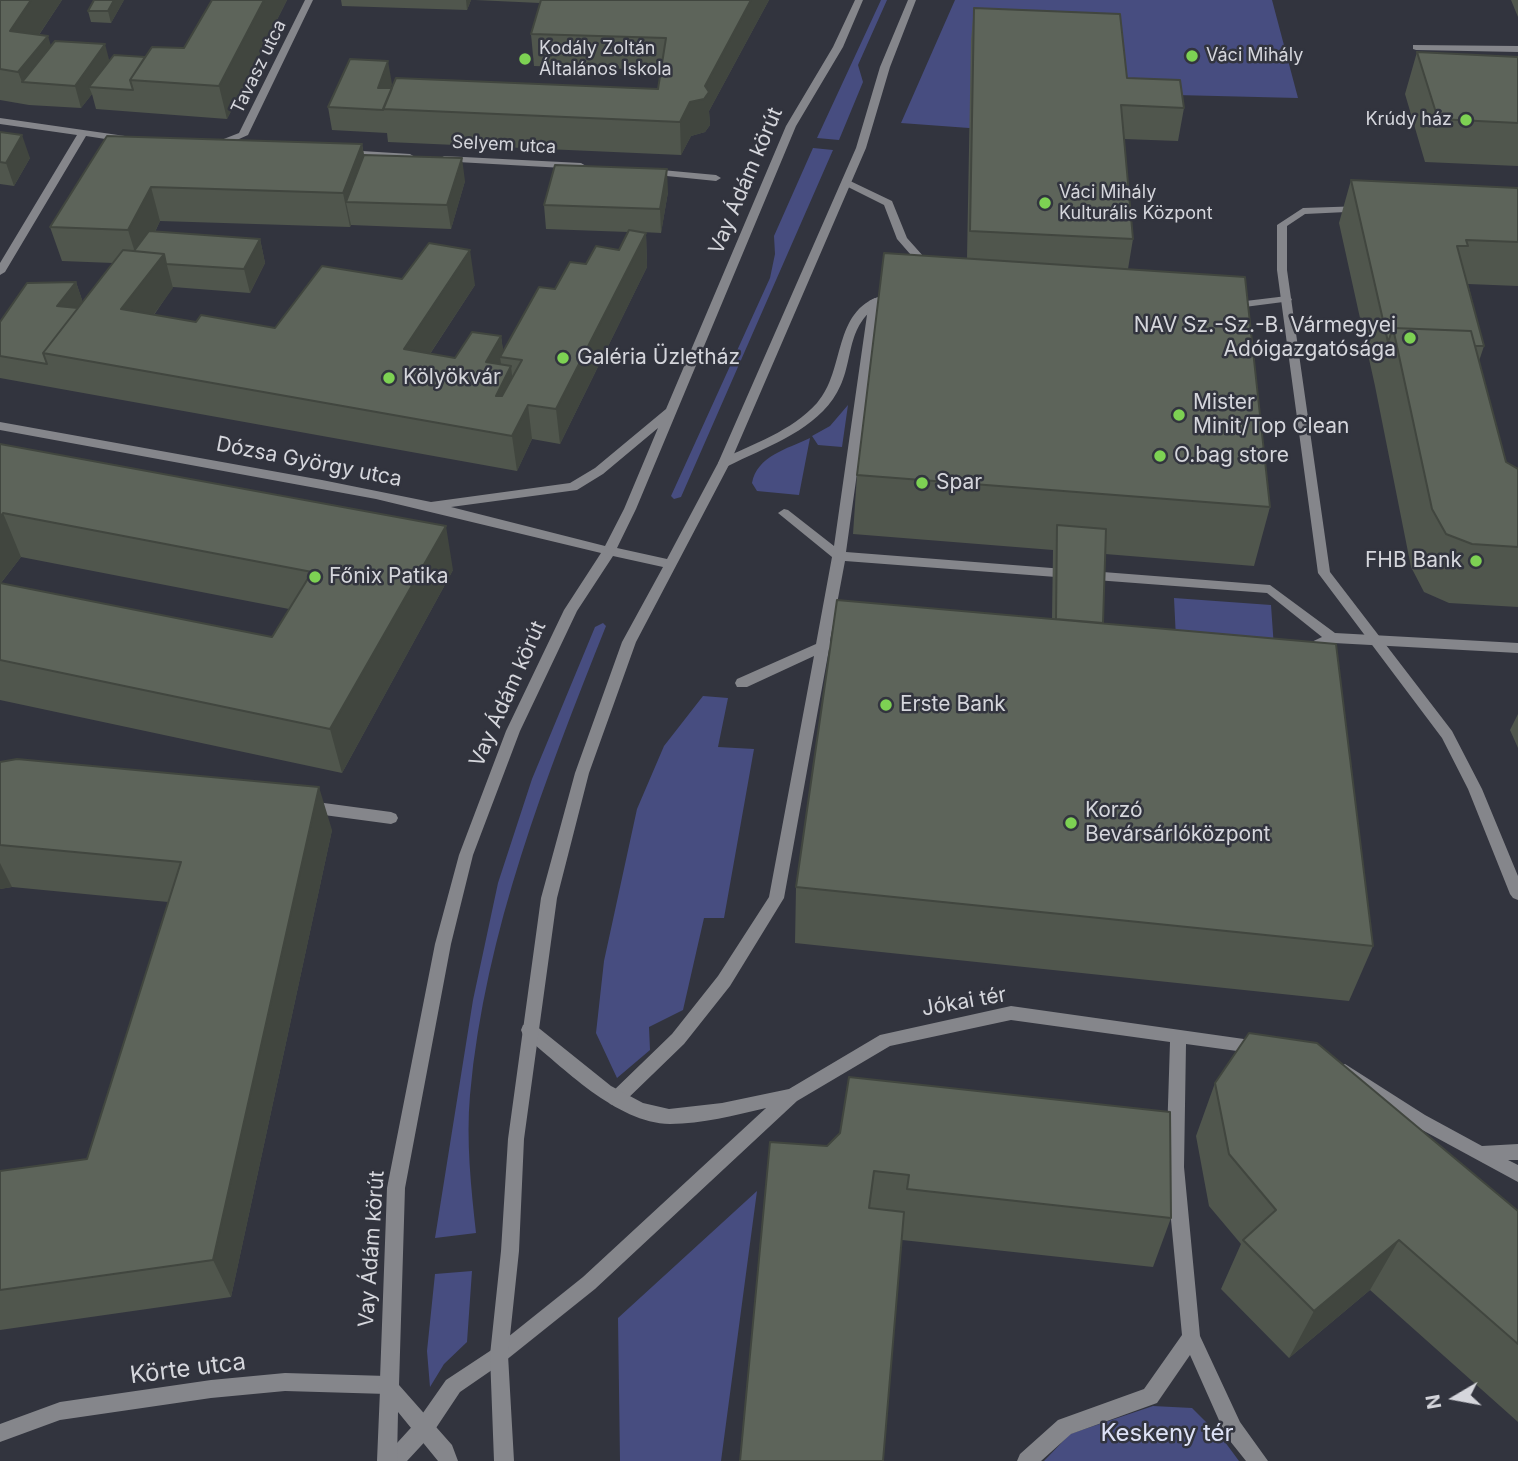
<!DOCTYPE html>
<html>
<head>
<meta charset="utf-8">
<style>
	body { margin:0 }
	#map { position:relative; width:1518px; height:1461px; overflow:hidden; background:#32343e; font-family:Inter,sans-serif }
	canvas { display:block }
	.north { position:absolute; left:1420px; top:1363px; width:70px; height:70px; -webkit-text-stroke:5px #32343e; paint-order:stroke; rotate:260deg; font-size:19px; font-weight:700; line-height:28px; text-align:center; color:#d5d6dc }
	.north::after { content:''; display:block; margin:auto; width:24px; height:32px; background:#d5d6dc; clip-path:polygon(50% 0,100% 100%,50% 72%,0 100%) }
</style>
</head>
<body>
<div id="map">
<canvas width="1518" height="1461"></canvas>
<div class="north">N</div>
</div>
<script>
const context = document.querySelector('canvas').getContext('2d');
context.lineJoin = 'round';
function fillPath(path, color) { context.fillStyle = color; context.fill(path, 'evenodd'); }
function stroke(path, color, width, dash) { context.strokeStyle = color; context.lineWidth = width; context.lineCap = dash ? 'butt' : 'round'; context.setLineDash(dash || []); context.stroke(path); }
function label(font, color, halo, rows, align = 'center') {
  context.font = font + ' Inter,sans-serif'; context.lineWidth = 5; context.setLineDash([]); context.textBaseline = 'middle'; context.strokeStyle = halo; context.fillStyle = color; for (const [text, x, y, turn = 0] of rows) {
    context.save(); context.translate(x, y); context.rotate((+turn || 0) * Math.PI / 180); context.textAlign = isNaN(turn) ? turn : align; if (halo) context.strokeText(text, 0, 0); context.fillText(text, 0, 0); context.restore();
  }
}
fillPath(new Path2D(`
	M881 0H887L858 65 863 82 839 140 817 138Z
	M955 0H1272L1298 98 1176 95 969 128 901 123Z
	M813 148 833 150 681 497 674 499 671 496 770 278 775 254 774 236Z
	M848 405 842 447 818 445 812 436 830 426Z
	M810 438 799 495 757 491 752 483C757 456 787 449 810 438Z
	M1174 598 1271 605 1274 648 1176 639Z
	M603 623 606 626C546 777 485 931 470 1095 466 1141 471 1187 476 1233L435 1238 473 1000 498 883 532 779 595 627Z
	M703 696 728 698 718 747 754 749 724 918H704L683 1010 649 1027 650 1050 617 1078 596 1033 604 961 637 809 664 746Z
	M757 1191 721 1461H620L618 1318Z
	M472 1271 467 1342 444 1364 430 1387 427 1351 435 1274Z
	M1153 1406 1192 1408 1222 1438 1239 1461H1044L1070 1434Z`), '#474d80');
fillPath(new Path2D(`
	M846 179 892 201 907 238 932 266V270H924L897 239 884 205 842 184V180Z
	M881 296 885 297V301C840 326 858 364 833 399 809 433 764 448 728 466H720L718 463 720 460C753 444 792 431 817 403 846 370 832 311 881 296Z
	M1287 296 1292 299 1291 301 1229 309 1223 306 1229 303Z`), '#85868b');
fillPath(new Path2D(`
	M651 169 716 175 721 178 716 181 647 174 646 172Z
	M875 298 881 301 846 552 1270 585 1335 633 1518 643V653L1334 643 1306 655 1299 650 1301 647 1322 637 1267 593 845 561 830 641 833 645 829 649 784 898 730 986 684 1044 622 1104 616 1106 610 1104 608 1099 610 1094 672 1034 718 976 769 897 814 656 747 687H737L735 683 737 679 816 644 832 557 778 513 784 509 788 510 834 546 869 301Z
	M309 801 391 812 396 814 398 818 396 822 391 824 309 813 304 811 302 807 304 803Z`), '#85868b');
fillPath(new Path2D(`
	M305 0H313L248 135 219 148H211V144L239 133Z
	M1413 45 1518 46V52L1416 50 1413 49Z
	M0 118 125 136 130 139 125 142 86 136 5 272 0 275V263L77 135 0 124Z
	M346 150 410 154 415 157 410 160 342 155 341 153Z
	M444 156 581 163 586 166 581 169 440 161 439 159Z
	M1363 206 1367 207V211L1305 214 1287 226V270L1330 572 1452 731 1482 789 1518 876V900L1513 898 1510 894 1468 789 1442 738 1318 573 1277 270V225L1303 208Z
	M1011 1006 1265 1042 1267 1047 1265 1052 1259 1054 1186 1044 1184 1167 1200 1336 1240 1422 1268 1461H1246L1226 1436 1190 1355 1157 1403 1071 1434 1041 1461H1017L1020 1454 1058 1420 1144 1389 1182 1335 1166 1167 1170 1042 1011 1020 890 1046 797 1101 595 1289 505 1361 460 1392 432 1434 407 1461H384L387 1454 418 1420 446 1380 493 1349 583 1277 766 1108C735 1115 702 1124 670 1124 616 1123 563 1067 523 1035L521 1030 523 1025 529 1023 535 1025 611 1086 643 1103 669 1109 722 1103 789 1089 880 1035Z
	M1345 1064 1425 1115 1482 1146 1518 1144V1160H1508L1518 1165V1182L1413 1125 1339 1076 1337 1071 1339 1066Z
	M285 1373 387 1376 394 1379 396 1385 394 1391 387 1394 285 1391 211 1398 60 1420 0 1442V1424L60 1402 211 1380Z`), '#85868b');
fillPath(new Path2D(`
	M855 0H863L843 47 796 126 636 509 617 548 667 559 718 463 856 148 880 67 908 0H916L890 67 866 148 730 463 636 642 589 773 557 898 524 1139 519 1251 508 1355 514 1461H494L490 1355 501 1251 508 1139 541 898 575 773 622 642 663 567 613 556 577 611 520 731 473 855 451 944 405 1188 399 1385 452 1445 458 1461H438L398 1412 397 1461H377L380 1390 378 1385 380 1379 387 1188 435 944 459 855 506 731 564 610 601 553 376 499 0 430V422L322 480 431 502 570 483 595 468 666 409 786 126 833 47ZM658 428 624 509 605 546 451 507 577 490 603 474Z`), '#85868b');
fillPath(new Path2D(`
	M0 0H62L39 35 51 46 110 61 145 57 184 48 212 0H287L227 119 96 109 92 94 81 108 29 105 0 100Z
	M124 0 111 23 91 22 88 11Z
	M341 0H471L467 10 342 6Z
	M475 0H769L709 111 710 125 705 132 691 136 681 155 388 142 387 133 332 130 328 107 392 84 390 88 658 89 661 70 534 66 531 34 540 3Z
	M1511 0H1518V17Z
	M974 8 1127 78 1184 108 1178 141 1124 139 1133 239 1128 269 1270 507 1254 566 1105 554 1103 623 1373 946 1349 1001 795 943 796 887 1052 619 1053 550 853 534 857 475 967 258 971 40Z
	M1417 52 1518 57V166L1425 162 1405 94Z
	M0 132 30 158 14 186 0 184Z
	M107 136 362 144 364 155 465 181 451 229 351 225 350 227 160 221 155 232 260 239 265 263 250 293 173 287 154 315 196 322 275 328 402 279 475 285 430 354 455 358 501 336 503 351 555 289 586 264 619 250 628 232 546 229 544 205 668 192 661 233 642 232 646 233 647 267 560 444 532 439 517 471 0 378V322L76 282 83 303 113 263 62 261 50 227Z
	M1351 180 1518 188V286L1468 284 1484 346 1479 361 1506 462 1518 469V607L1449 603 1424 592 1411 567 1375 386 1339 223Z
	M0 444 453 570 342 773 0 700ZM21 557 289 609 272 637 1 583Z
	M1518 714V748L1510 730Z
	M0 762 332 830 231 1297 0 1330V1171L87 1159 168 902 12 887 0 889Z
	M1215 1083 1518 1211V1422L1370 1290 1289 1358 1221 1289 1241 1244 1209 1206 1196 1136Z
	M827 1146 1171 1218 1153 1267 902 1240 883 1461Z`), '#50564d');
fillPath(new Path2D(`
	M31 0H62L20 63 10 31Z
	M114 0H124L111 23 108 11Z
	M264 0H287L227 119 219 86Z
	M466 0H471L467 10Z
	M751 0H769L709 111 710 125 705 132 691 136 681 155 680 122 690 102 705 86Z
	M48 36 58 69 22 82 18 72Z
	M105 44 111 67 89 87 92 94 81 108 75 86Z
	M388 61 392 84 381 110 378 88Z
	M22 135 30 158 14 186 6 163Z
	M362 144 368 178 346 202 351 225 350 227 343 193Z
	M462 158 465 181 451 229 447 205Z
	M667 169 668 192 661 233 660 209Z
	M151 187 160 221 140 262H138L128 230Z
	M646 233 647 267 560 444 556 409Z
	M260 239 265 263 250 293 244 269Z
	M470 250 475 285 410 384 404 349Z
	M164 254 173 288 132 344 121 309Z
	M76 282 84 306 66 330 57 306Z
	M501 336 504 357H500L503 376 486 362Z
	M511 366 515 401 496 396Z
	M528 405 532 439 517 471 512 436Z
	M3 513 21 557 0 584V517Z
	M446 526 453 570 342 773 330 729Z
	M319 787 332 830 231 1297 213 1260Z
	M0 863 12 887 0 889Z
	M1399 1240 1370 1290 1289 1358 1314 1311Z`), '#41463f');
const building = new Path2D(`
	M0 0H31L10 31 48 36 18 72 0 69Z
	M94 0H114L108 11H88Z
	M212 0H264L219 86 130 80 152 47 184 48Z
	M541 0H751L705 86 709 92 704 99 690 102 680 122 383 109 396 78 658 89 666 38 531 34Z
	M974 8 1120 14 1127 78 1180 80 1184 108 1121 105 1133 239 970 231Z
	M55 41 105 44 75 86 22 82Z
	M1417 52 1518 57V123L1438 119Z
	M114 55 145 57 130 80 133 90 89 87Z
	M350 59 388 61 378 88H392L383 110 328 107Z
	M0 132 22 135 6 163 0 162Z
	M107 136 362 144 343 193 151 187 128 230 50 227Z
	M364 155 462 158 447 205 346 202Z
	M555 165 667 169 660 209 544 205Z
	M1351 180 1518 188V242L1466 240 1468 246H1457L1484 346H1475L1471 331 1393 328 1388 342Z
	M629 230 646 233 556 409 528 405 512 436 43 353 123 250 164 254 121 309 196 322 201 315 275 328 322 266 402 279 429 243 470 250 404 349 455 358 472 332 501 336 486 362 511 366 496 396H502L522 360 500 357 539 287 555 289 570 262 586 264 596 246 619 250Z
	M149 231 260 239 244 269 166 264 164 254 134 251Z
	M884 253 1245 277 1270 507 857 475Z
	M76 282 57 306 78 308 43 353 47 364 0 356V322L27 283Z
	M1393 328 1471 331 1506 462 1518 469V547L1472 544 1446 534 1432 509Z
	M0 444 446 526 330 729 0 660V583L272 637 312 572 3 513 0 517Z
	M1057 525 1106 529 1103 623 1056 619Z
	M837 600 1336 644 1373 946 796 887Z
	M17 759 319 787 213 1260 0 1290V1171L87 1159 181 862 0 845V762Z
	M1249 1033 1317 1043 1518 1211V1344L1399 1240 1314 1311 1243 1240 1276 1210 1229 1154 1215 1083Z
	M849 1077 1170 1112 1171 1218 907 1189 909 1175 874 1171 869 1208 904 1212 883 1461H740L770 1142 827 1146 840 1133Z`);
fillPath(building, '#5d645a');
stroke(building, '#41463f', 2);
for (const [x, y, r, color] of [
	[1192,56,7,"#7dd153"],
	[525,59,7,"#7dd153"],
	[1466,120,7,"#7dd153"],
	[1045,203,7,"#7dd153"],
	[1410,338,7,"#7dd153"],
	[563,358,7,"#7dd153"],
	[389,378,7,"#7dd153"],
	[1179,415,7,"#7dd153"],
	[1160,456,7,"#7dd153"],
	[922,483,7,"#7dd153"],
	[1476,561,7,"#7dd153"],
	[315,577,7,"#7dd153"],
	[886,705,7,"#7dd153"],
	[1071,823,7,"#7dd153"]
]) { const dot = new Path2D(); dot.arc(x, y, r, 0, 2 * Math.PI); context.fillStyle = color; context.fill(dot); stroke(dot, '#32343e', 2.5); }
label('18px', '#d5d6dc', '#32343e', [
	["Kodály Zoltán",539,49],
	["Általános Iskola",539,70],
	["Váci Mihály",1206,56],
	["Krúdy ház",1452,120,"right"],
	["Váci Mihály",1059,193],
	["Kulturális Központ",1059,214]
], 'left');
label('18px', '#d5d6dc', '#32343e', [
	["Tavasz utca",259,67,-64],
	["Selyem utca",504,145,3]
]);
label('21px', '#d5d6dc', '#32343e', [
	["Vay Ádám körút",746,181,-67],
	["Dózsa György utca",309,462,11],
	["Vay Ádám körút",508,694,-66],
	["Jókai tér",964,1002,-10],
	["Vay Ádám körút",372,1249,-86]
]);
label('21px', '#d5d6dc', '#32343e', [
	["NAV Sz.-Sz.-B. Vármegyei",1396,326,"right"],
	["Adóigazgatósága",1396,350,"right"],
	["Galéria Üzletház",577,358],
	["Kölyökvár",403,378],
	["Mister",1193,403],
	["Minit/Top Clean",1193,427],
	["O.bag store",1174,456],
	["Spar",936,483],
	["FHB Bank",1462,561,"right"],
	["Főnix Patika",329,577],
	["Erste Bank",900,705],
	["Korzó",1085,811],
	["Bevársárlóközpont",1085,835]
], 'left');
label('24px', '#d5d6dc', '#32343e', [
	["Körte utca",188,1369,-7]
]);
label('24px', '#dde1f5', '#32343e', [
	["Keskeny tér",1167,1434]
]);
</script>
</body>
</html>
